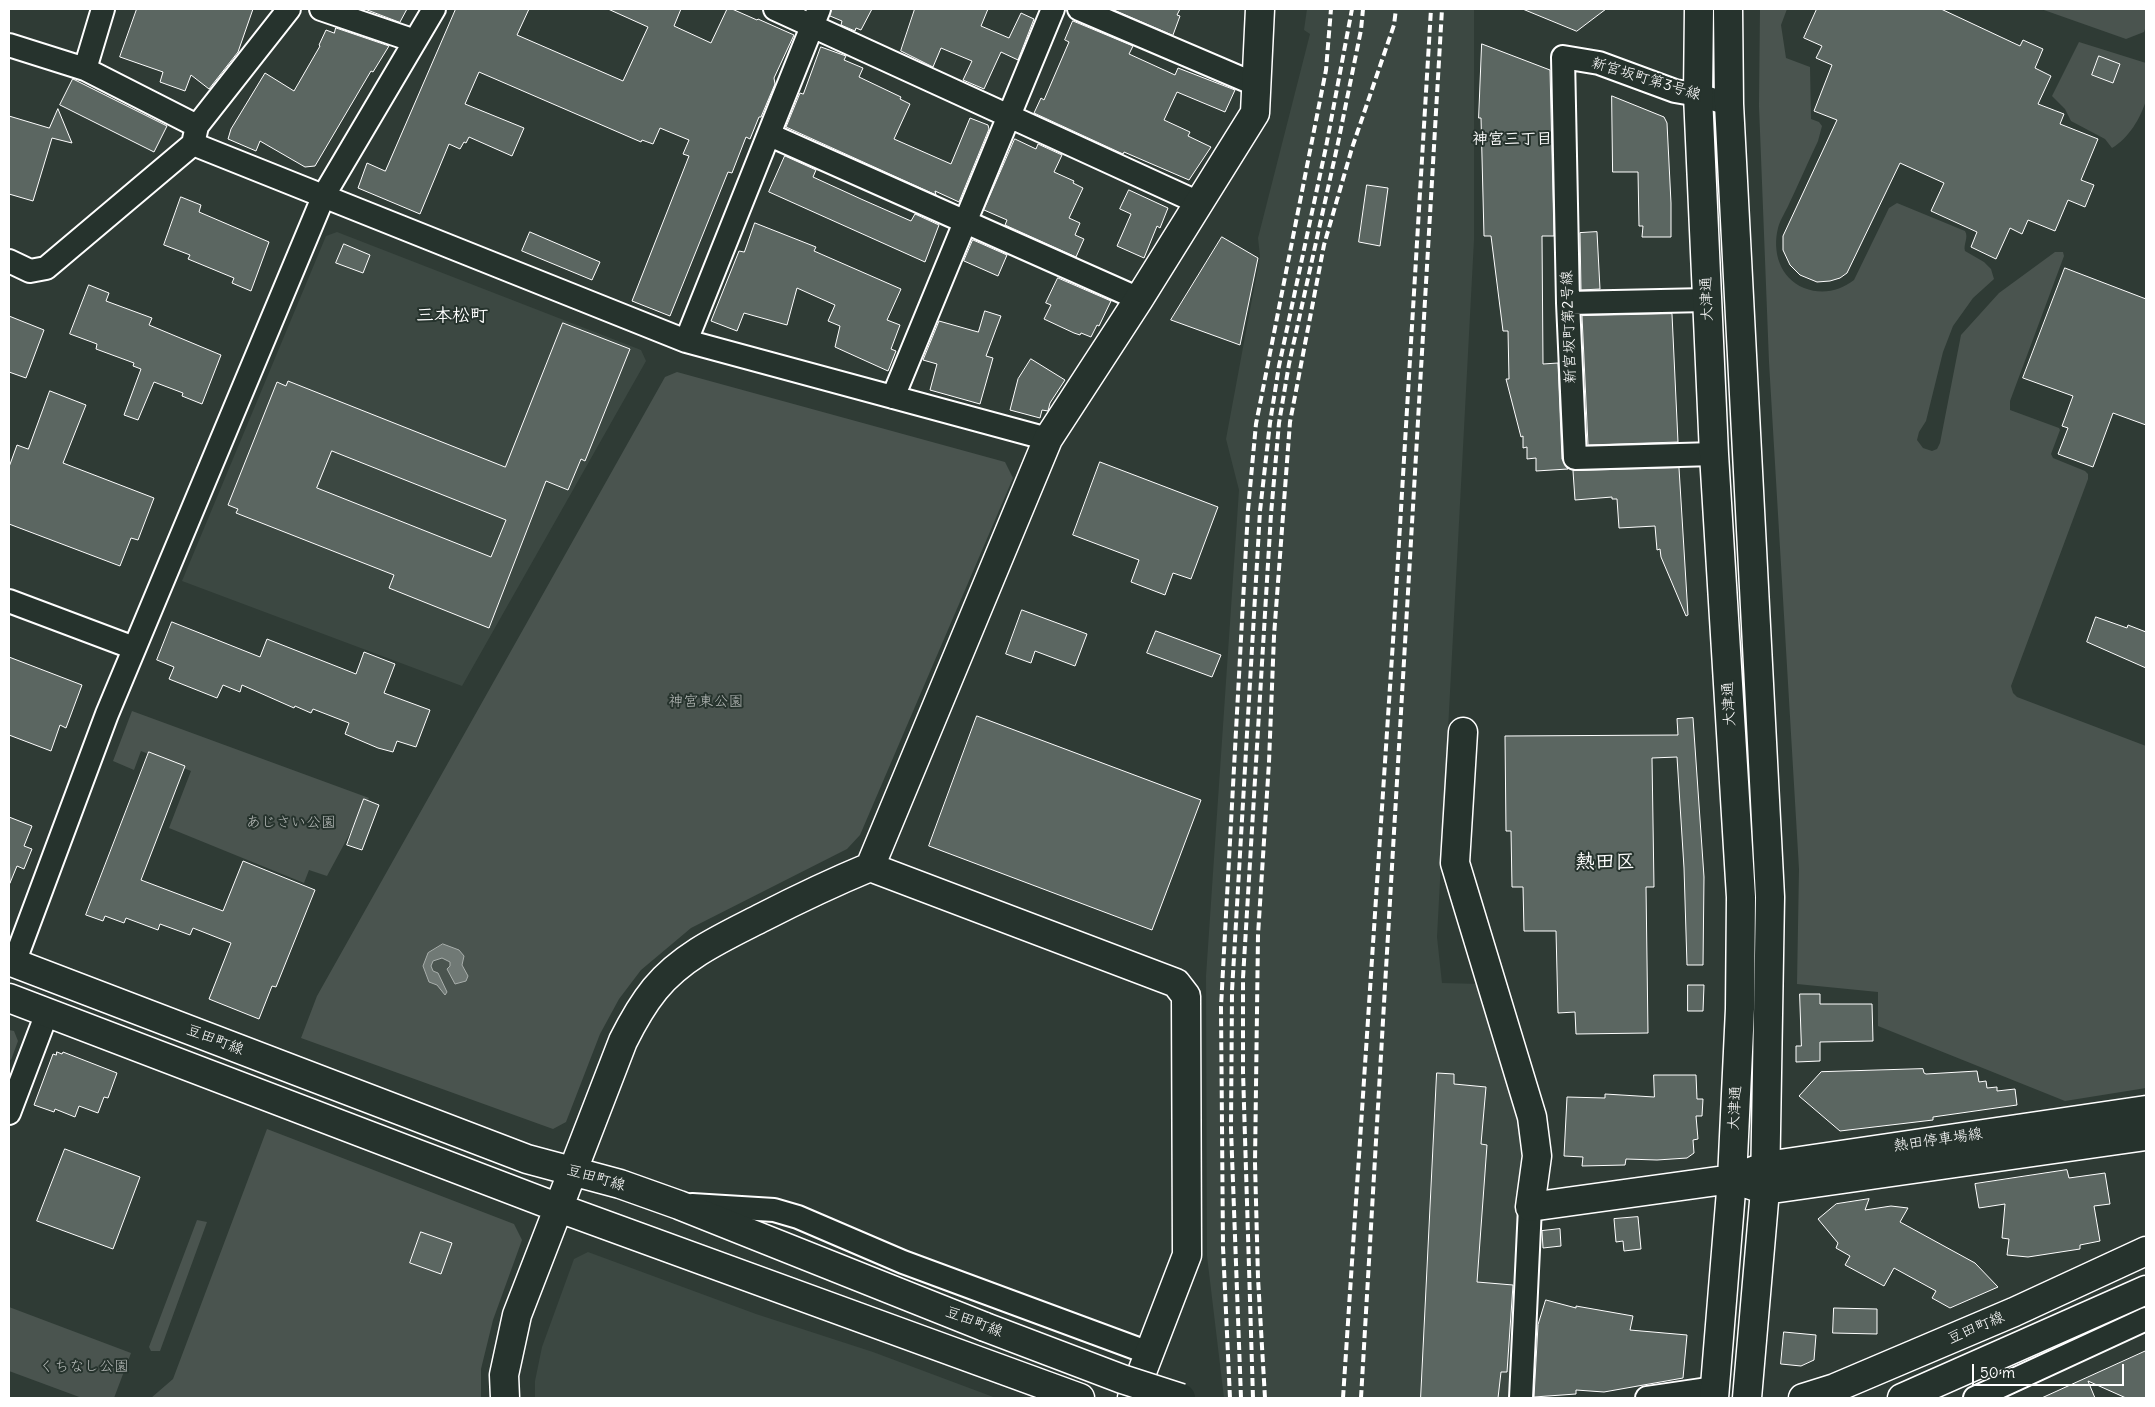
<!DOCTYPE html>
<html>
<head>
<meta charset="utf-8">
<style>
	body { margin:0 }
	#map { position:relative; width:2155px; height:1407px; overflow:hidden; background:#2f3b35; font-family:Delius,sans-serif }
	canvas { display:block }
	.frame { position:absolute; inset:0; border:10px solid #fff; pointer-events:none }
	.scale { position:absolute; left:1972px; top:1364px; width:152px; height:22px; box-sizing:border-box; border:2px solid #fff; border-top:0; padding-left:6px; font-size:15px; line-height:18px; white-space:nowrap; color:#fff; -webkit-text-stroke:4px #26332d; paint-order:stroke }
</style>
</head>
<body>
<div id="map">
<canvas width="2155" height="1407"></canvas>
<div class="frame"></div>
<div class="scale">50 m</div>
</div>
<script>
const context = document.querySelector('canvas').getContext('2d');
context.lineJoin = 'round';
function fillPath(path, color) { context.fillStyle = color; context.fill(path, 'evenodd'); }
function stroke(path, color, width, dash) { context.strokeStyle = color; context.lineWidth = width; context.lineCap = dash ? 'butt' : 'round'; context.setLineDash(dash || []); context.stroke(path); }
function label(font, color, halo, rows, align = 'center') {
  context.font = font + ' Delius,"Klee One",sans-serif'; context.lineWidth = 4; context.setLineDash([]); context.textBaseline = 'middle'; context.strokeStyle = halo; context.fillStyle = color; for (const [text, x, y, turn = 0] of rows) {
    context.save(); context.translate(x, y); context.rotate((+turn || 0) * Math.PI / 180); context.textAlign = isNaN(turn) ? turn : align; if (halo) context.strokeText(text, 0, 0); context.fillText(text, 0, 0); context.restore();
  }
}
fillPath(new Path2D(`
	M1307 9H1474V240L1437 937 1442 983 1480 984 1526 1136 1511 1398H1224L1207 1256 1206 976 1239 490 1226 439 1260 256 1258 238 1310 34 1304 30Z
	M337 232 641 350 646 361 462 686 182 581 326 236Z
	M588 1252 756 1314 873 1352 996 1398H535V1381L542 1347 574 1259Z`), '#3c4842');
fillPath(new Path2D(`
	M1760 9H1787L1781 25 1786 58 1810 67 1811 119 1819 122 1822 126 1818 141C1808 162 1799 183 1789 204 1786 211 1780 220 1778 228 1772 252 1780 278 1804 288 1822 295 1840 291 1854 280L1889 208 1897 203 1965 231C1969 238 1963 244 1965 251L1984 262 1991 269 1994 279 1973 298 1953 326 1943 352 1926 421 1919 432 1917 440 1923 448 1932 451 1937 449 1940 443 1961 335 1999 293 2055 252H2063L2064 256 2010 401V410L2059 428 2060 430 2051 454 2053 458 2085 471 2088 474V479L2011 686 2013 693 2017 697 2146 746V1088L2065 1101 1878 1026V992L1797 984 1799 869 1769 362 1759 106Z
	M2041 9H2146V26L2144 32 2126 39Z
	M2079 42 2146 63C2146 74 2148 89 2146 100 2141 118 2128 139 2112 148L2105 139 2071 121 2065 109 2052 96Z
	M677 372 1005 462 1013 478 860 835 847 849 691 928 641 970 619 999 600 1034 566 1122 553 1129 301 1038 317 996 665 377Z
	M132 711 369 798 327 876 309 870 304 883 169 828 191 771 141 751 134 770 113 761Z
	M9 1030 14 1031 18 1041 11 1060 9 1059Z
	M267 1129 514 1224 522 1240 493 1320 481 1369V1398H151L173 1379Z
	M197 1220 207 1222 160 1351H151L149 1347Z
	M9 1307 131 1353 114 1398H82L9 1371Z`), '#4a544f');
const water = new Path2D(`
	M443 944 459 950 464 956 462 965 468 976 466 981 455 984 447 969 450 966V962L442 958 433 961 431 966 433 971 438 973 447 992 445 995 437 985 429 982 423 966 428 953Z`);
fillPath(water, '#707975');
stroke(water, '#a9afac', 1);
const building = new Path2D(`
	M137 9H253L238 52 209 89 191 75 185 91 160 82 163 72 120 57Z
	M365 9H407L400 22Z
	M456 9H529L517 35 623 81 648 27 608 9H681L674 26 711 43 727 9H732L757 20 758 19 794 35 774 78 775 84 761 117H759L750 139 746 137 732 173 728 172 670 316 632 301 689 156 683 154 689 140 660 128 653 144 642 140 641 142 479 72 465 104 524 128 512 156 469 137 466 143 464 142 460 149 449 144 420 214 358 188 367 163 385 171Z
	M832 9H872L861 30 856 28 855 31 841 25 842 21 830 16Z
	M915 9H988L981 26 1009 38 1021 13 1034 19 1018 60 1001 52 984 89 963 80 972 61 941 48 933 67 901 51Z
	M1112 9H1180L1177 15 1180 16 1173 35Z
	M1523 9H1606L1577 31Z
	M1817 9H1941L2020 46 2023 40 2043 49 2035 68 2051 76 2038 104 2064 114 2060 124 2098 139 2081 180 2094 185 2085 207 2068 200 2055 231 2028 220 2022 234 2010 228 1996 259 1971 247 1977 232 1931 211 1944 183 1900 163 1847 273 1840 278 1830 281 1817 282 1800 275 1790 265 1783 250V236L1837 120 1814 111 1832 65 1816 58 1822 46 1804 38Z
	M1073 21 1133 46 1129 54 1175 75 1178 68 1235 90 1225 112 1177 92 1164 120 1190 132 1188 136 1211 147 1189 180 1124 152 1123 154 1034 113 1041 98 1044 100 1069 42 1065 40Z
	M336 28 389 46 373 72 371 71 315 166 305 167 260 141 256 151 228 139 231 129 265 73 294 91 320 46 319 45 326 30 334 33Z
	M1482 44 1550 70 1554 236H1542L1543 364 1558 363 1562 459 1568 469 1536 471V458L1527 459V447L1523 448V436L1521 437 1506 379H1509L1508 331H1503L1491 236H1484L1481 118H1479Z
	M821 47 846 56 844 60 863 68 859 77 901 97 900 99 910 104 894 139 951 164 970 118 988 125 989 129 959 202 935 191 936 195 786 127 800 93 803 94Z
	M2099 56 2120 64 2113 83 2092 75Z
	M73 79 167 126 154 152 60 105Z
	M1612 96 1664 117 1667 123 1671 203V237H1642L1643 226H1639L1638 172H1613Z
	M58 109 72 143 52 138 33 201 9 194V116L49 128Z
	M1015 139 1036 149 1038 144 1062 155 1054 172 1074 181 1073 183 1083 188 1069 218 1080 223 1075 235 1084 239 1076 257 1005 225 1007 220 984 210Z
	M785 156 816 170 813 177 861 199 911 221 915 214 939 225 925 262 769 192Z
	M1367 185 1388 188 1380 246 1359 242Z
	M1129 190 1168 208 1160 228 1157 226 1144 258 1117 246 1131 214 1120 209Z
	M181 197 201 205 199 212 269 242 251 291 232 283 234 278 188 259 190 255 164 245Z
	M755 223 816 247 814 251 901 289 887 320 900 325 891 349 896 351 888 371 835 347 840 326 828 321 835 305 797 288 787 325 744 313 737 331 711 321 739 251 744 252Z
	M530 232 600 262 592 280 522 251Z
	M1597 232 1600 289 1581 290 1580 233Z
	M1222 237 1258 258 1240 345 1171 320Z
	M973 240 1007 255 998 276 964 261Z
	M344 244 370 255 363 273 336 263Z
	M2065 268 2146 299V425L2113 413 2093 467 2058 454 2068 428 2062 426 2073 396 2023 378Z
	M1058 278 1111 301 1099 326 1097 325 1091 337 1081 333 1080 335 1074 333 1044 319 1051 305 1046 303Z
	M89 285 109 293 106 301 152 318 149 325 221 355 202 404 182 396 183 393 154 382 138 420 124 415 141 369 133 366 134 363 96 349 97 344 70 334Z
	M985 311 1001 316 986 356 993 358 980 404 930 390 937 364 923 360 939 321 978 332Z
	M1672 314 1678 442 1588 445 1582 316Z
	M9 316 44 330 26 378 9 372Z
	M563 323 630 349 585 461 581 459 568 490 546 481 489 628 389 588 394 575 236 513 238 509 228 505 277 382 286 386 288 381 505 467ZM332 451 506 520 491 557 317 488Z
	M1031 359 1065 380 1050 403 1048 411 1042 410 1040 418 1010 410 1018 379Z
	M50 391 86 405 63 463 154 498 138 540 131 538 120 566 9 524V467L17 445 28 449Z
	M1100 462 1218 507 1191 579 1173 573 1165 595 1131 582 1139 560 1073 535Z
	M1679 468 1688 615 1686 616 1661 557 1660 549 1657 550 1655 526 1619 528 1617 499H1612V497L1575 500 1573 471Z
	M1022 610 1087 634 1075 666 1035 651 1031 663 1006 654Z
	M2096 617 2127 628 2128 625 2146 632V668L2087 642Z
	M172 622 260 657 267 639 356 674 364 652 395 664 384 693 430 710 416 747 397 741 393 752 378 748 345 734 349 723 313 709 311 713 295 706 294 708 242 685 240 692 223 685 217 698 169 679 174 667 157 660Z
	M1156 631 1221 655 1212 677 1147 653Z
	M9 657 82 685 66 728 60 725 51 751 9 735Z
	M977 716 1201 800 1152 930 929 846Z
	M1693 718 1704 877 1703 965H1687L1684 868 1677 757 1652 758 1654 887H1646L1648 1033 1576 1034 1575 1012 1558 1013 1556 931H1524L1523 887H1512L1511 831H1506L1505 736 1678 735 1677 719Z
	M149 752 185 766 141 880 223 911 243 861 315 890 276 987 272 986 259 1019 209 999 231 943 193 928 190 935 160 924 158 930 126 918 124 923 105 916 103 921 86 915Z
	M364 799 379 805 362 850 347 845Z
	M9 817 32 826 24 846 32 849 24 869 17 866 10 883Z
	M1688 985H1704L1703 1011H1688Z
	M1800 994H1820V1004H1872L1873 1041 1820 1042V1061L1796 1062V1046H1801Z
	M57 1052 62 1054 63 1052 117 1073 108 1098 104 1097 98 1113 79 1106 75 1117 55 1109 54 1112 34 1105 53 1054 56 1055Z
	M1923 1069 1924 1073 1926 1074 1977 1071 1979 1082 1986 1081 1987 1088 1997 1087V1091L2015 1089 2017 1105 1933 1117V1120L1840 1131 1799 1096 1821 1072Z
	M1437 1073 1454 1074V1084L1486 1087 1481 1144 1487 1145 1477 1282 1513 1285 1507 1372H1501L1498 1398H1421Z
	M1654 1075H1696L1697 1099H1703L1702 1116H1696L1698 1139 1693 1140 1694 1153 1687 1158 1657 1160 1626 1159 1625 1165 1582 1166 1583 1157 1564 1156 1567 1097 1605 1098V1094L1654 1097Z
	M65 1149 140 1177 113 1249 37 1221Z
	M2067 1170 2069 1178 2105 1173 2110 1204 2094 1206 2100 1241 2080 1245V1249L2028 1257 2007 1255 2009 1239 2002 1238 2005 1204 1979 1208 1975 1184Z
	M1869 1199 1865 1210 1891 1206 1908 1208 1900 1222 1975 1263 1998 1287 1950 1308 1932 1298 1936 1291 1894 1268 1884 1286 1845 1265 1850 1256 1836 1248 1838 1243 1818 1219 1836 1204Z
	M1638 1217 1641 1249 1624 1251 1623 1241 1616 1242 1614 1219Z
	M1560 1229 1561 1246 1543 1248 1542 1231Z
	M421 1232 452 1243 441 1274 410 1263Z
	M1546 1300 1576 1308V1306L1633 1316 1630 1330 1687 1335 1683 1378 1604 1392 1576 1390V1394L1534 1397 1538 1325Z
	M1834 1308 1877 1309V1334L1833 1333Z
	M1784 1332 1816 1335 1814 1360 1801 1366 1781 1364Z
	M2146 1351V1398H2126L2088 1381 2095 1398H2042Z`);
fillPath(building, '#5b6661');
stroke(building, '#fff', 1);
const street = new Path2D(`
	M321 9 415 41
	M775 9 1199 203
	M1079 9 1257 85
	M9 45 85 69 197 126
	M85 69 103 9
	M770 135 1139 299
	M193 144 686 341 1048 439
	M9 261 30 271 46 268 193 144 197 126 289 9
	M1568 303 1707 300
	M686 341 819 9
	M893 397 1053 9
	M1714 454 1575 458 1568 303 1563 57 1599 63 1675 91 1698 95 1729 104
	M9 601 134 648
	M14 963 107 714 324 195 434 9
	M9 1113 47 1013
	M692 1205 774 1210 798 1217 903 1262 1149 1353
	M1521 1398 1530 1207
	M1647 1398 1715 1388
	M1975 1398 2146 1319`);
const secondary = new Path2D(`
	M1699 9 1698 95 1714 454 1741 897 1740 1009 1732 1179 1714 1398
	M1728 9 1729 104 1770 897 1765 1190 1747 1398
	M1463 732 1455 863 1532 1117 1537 1156 1530 1207 1732 1179 1766 1166 2146 1110
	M870 867 1176 983 1186 996 1187 1255 1132 1398
	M9 961 527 1159 620 1184 679 1205 985 1327
	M9 998 559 1208 1080 1398
	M1748 1184 1765 1190 2146 1136
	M505 1398 504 1375 517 1315 623 1041C632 1023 642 1005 655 989 683 955 724 937 763 917 798 899 834 882 870 867L1048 439 1139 299 1255 113 1260 9
	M1803 1398 1835 1388 2014 1312 2146 1251
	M1902 1398 2146 1290`);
stroke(street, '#fff', 26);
stroke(secondary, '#fff', 31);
stroke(street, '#26332d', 22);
stroke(secondary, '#26332d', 28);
stroke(new Path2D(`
	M1230 1398 1223 1247 1221 1007 1248 510 1256 424 1326 70 1331 9
	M1241 1398 1231 1129 1232 991 1260 511 1270 423 1279 366 1326 147 1352 9
	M1253 1398 1243 1072V978L1271 514 1279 423 1289 364 1338 143 1361 30 1363 9
	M1265 1398 1258 1278 1255 1163 1258 935 1269 762 1274 636 1290 422 1324 245 1352 148 1394 25 1396 9
	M1343 1398 1394 626 1431 9
	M1361 1398 1442 9`), '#fff', 4, [8, 4]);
const secondaryBridge = new Path2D(`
	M985 1327 1122 1379 1181 1398`);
stroke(secondaryBridge, '#fff', 31, []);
stroke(secondaryBridge, '#26332d', 28);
label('15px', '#fff', '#26332d', [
	["新宮坂町第3号線",1646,79,17],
	["大津通",1707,299,-92],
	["新宮坂町第2号線",1569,327,-92],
	["大津通",1729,704,-93],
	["豆田町線",215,1040,21],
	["大津通",1735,1108,-87],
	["熱田停車場線",1938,1140,-8],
	["豆田町線",596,1178,16],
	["豆田町線",974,1322,21],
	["豆田町線",1976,1328,-23]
]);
label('15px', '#b7bbb9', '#26332d', [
	["神宮東公園",706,702],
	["あじさい公園",291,823],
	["くちなし公園",84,1367]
]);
label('bold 16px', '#fff', '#26332d', [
	["神宮三丁目",1512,139]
]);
label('bold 18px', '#fff', '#26332d', [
	["三本松町",452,316]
]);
label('bold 20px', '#fff', '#26332d', [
	["熱田区",1605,862]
]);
</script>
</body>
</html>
